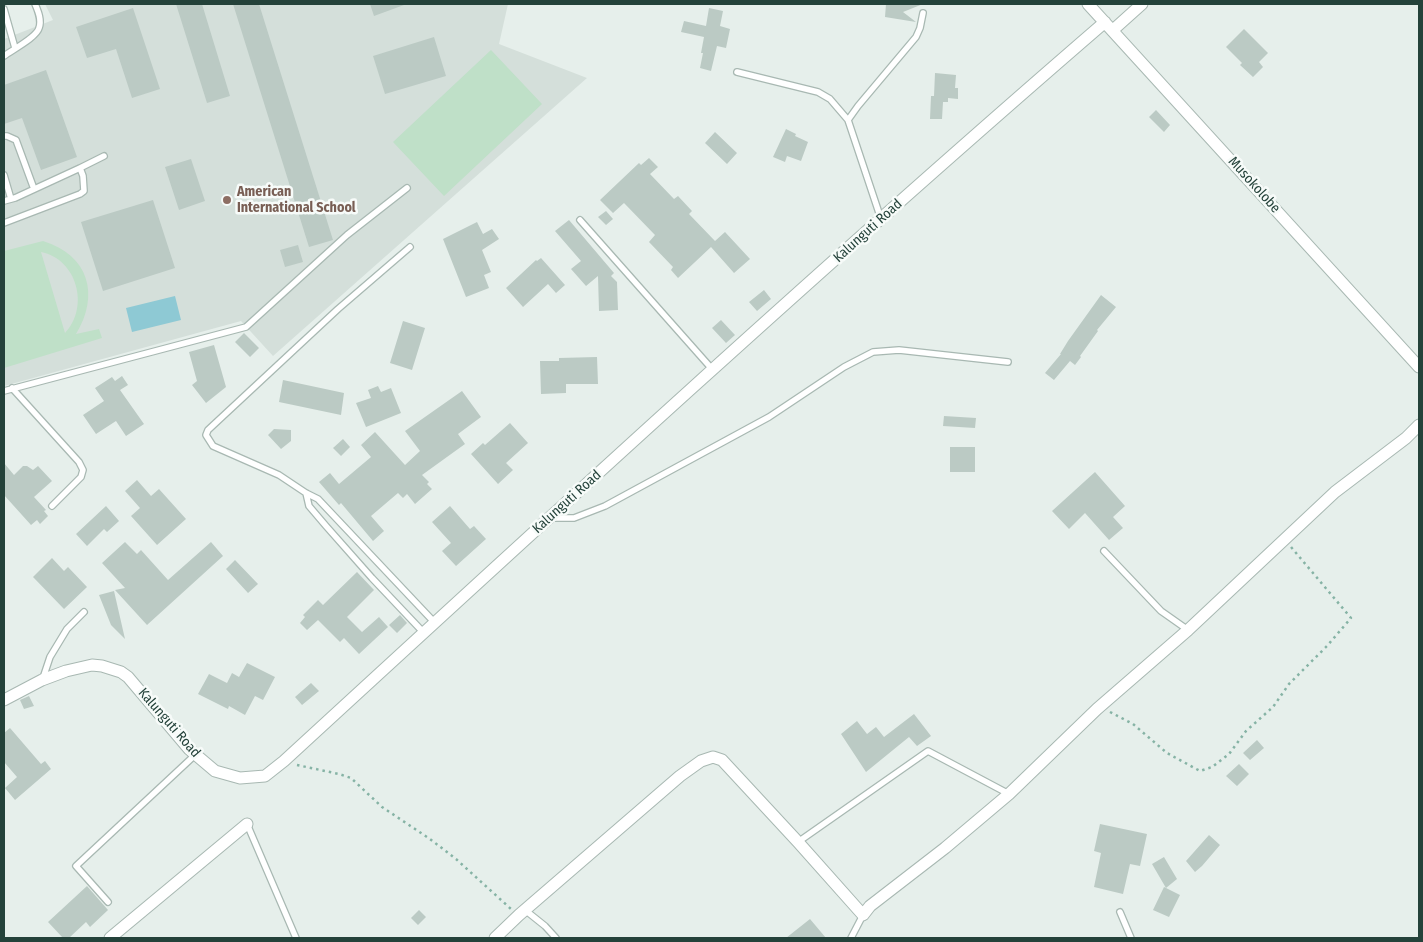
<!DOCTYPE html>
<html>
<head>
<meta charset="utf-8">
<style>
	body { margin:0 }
	#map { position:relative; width:1423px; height:942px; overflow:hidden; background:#e6efeb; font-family:"Fira Sans Condensed",sans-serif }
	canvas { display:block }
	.frame { position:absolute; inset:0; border:5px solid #24423a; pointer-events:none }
</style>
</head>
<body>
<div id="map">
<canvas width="1423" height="942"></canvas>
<div class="frame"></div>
</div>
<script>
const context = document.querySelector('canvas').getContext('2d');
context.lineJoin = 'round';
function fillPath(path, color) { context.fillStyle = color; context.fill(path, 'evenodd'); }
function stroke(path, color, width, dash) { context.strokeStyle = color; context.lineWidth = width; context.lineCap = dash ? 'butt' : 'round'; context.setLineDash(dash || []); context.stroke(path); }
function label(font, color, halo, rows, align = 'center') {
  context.font = font + ' "Fira Sans Condensed",sans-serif'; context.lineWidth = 5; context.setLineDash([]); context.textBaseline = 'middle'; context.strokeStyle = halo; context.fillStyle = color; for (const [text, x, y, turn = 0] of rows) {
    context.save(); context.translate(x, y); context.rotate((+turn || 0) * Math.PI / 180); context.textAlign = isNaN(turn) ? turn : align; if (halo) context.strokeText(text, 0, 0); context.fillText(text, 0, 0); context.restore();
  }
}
fillPath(new Path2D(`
	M45 4H508L499 44 587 78 273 356 241 321 4 386V39L53 20Z`), '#d4dfda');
fillPath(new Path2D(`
	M491 50 542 104 444 196 393 142Z
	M43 241C89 255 100 295 76 334L99 329 102 338 4 368V251ZM41 252C77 259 90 307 65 333Z`), '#bfe0c8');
fillPath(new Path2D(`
	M175 296 181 320 132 332 126 308Z`), '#8ec9d4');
fillPath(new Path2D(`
	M176 4H202L230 96 207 103Z
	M233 4H259L333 240 309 247Z
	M370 4H404V5L374 16Z
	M886 4H923L903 12 916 22 885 17Z
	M133 8 160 89 132 98 116 49 87 58 76 27Z
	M709 8 723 11 720 26 730 29 726 48 717 46 711 71 700 68 703 53H701L704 37 681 32 684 21 706 26Z
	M1244 29 1268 53 1259 62 1263 67 1253 77 1240 65 1242 63 1226 47Z
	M434 37 446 76 385 94 373 56Z
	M46 70 77 157 41 170 22 118 4 124V85Z
	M935 73 956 75 955 88H958V99L948 98V102H943L942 119H930L931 96H934Z
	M1156 110 1170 125 1164 132 1149 117Z
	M786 129 796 134 795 136 808 142 801 161 787 156 785 162 773 157Z
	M715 132 737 153 727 164 705 143Z
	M649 158 658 167 650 174 674 199 678 196 692 211 689 214 715 241 725 232 750 259 734 273 711 247 678 278 671 270 673 267 649 242 655 235 624 203 613 213 600 200 639 163 641 165Z
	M191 159 205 201 179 210 165 167Z
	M153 200 175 268 103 291 81 222Z
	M606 211 613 219 606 225 598 217Z
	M569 220 614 273 611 276 617 282 618 310 599 311 598 276 586 286 571 269 581 261 555 231Z
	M477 222 483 234 492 229 499 239 482 250 491 272 484 275 489 288 466 297 443 239Z
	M298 245 303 262 285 267 280 250Z
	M541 258 565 285 556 293 548 284 523 307 506 288 536 260 537 261Z
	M764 290 771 299 757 311 749 302Z
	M1101 295 1116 307 1097 330 1098 331 1080 356 1081 357 1075 365 1070 361 1054 380 1045 373 1061 354H1060L1068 341Z
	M721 320 735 335 726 343 712 328Z
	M403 321 425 328 412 370 390 363Z
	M244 333 259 348 250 357 235 342Z
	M214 345 226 387 206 403 192 385 197 381 189 352Z
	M597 357 598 384H566V393L541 394 540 361H559V358Z
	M122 376 128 385 120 390 144 424 126 436 116 421 96 434 83 415 104 401 95 388 112 377 115 381Z
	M283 380 344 393 341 415 279 402Z
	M378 386 381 392 391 388 401 413 366 427 356 403 371 398 368 390Z
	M462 391 481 417 458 434 465 444 422 475 429 482 427 484 432 489 415 504 407 494 403 498 398 493 371 516 384 531 373 541 341 503 339 505 319 482 330 473 339 484 371 457 361 445 375 432 405 465 420 451 405 431Z
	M944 416 976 418 975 428 943 426Z
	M510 423 528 443 506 463 513 470 498 484 471 454 483 443 485 445Z
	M274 429 291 430V441L281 449 268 435Z
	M343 439 350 447 341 456 333 448Z
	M950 447H975V472H950Z
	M4 463 14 475 23 466H27L33 470 38 466 52 481 34 497 46 510 44 511 48 516 40 524 37 520 31 525 4 495Z
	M1095 472 1125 506 1113 517 1123 528 1109 540 1085 513 1069 529 1052 511Z
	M137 480 151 496 159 489 186 519 157 545 131 516 140 508 125 491Z
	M106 506 119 521 107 532 104 529 87 546 76 534Z
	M450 506 470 529 474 526 486 539 456 566 442 551 451 543 432 522Z
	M125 542 137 554 141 550 168 580 211 542 223 556 147 625 115 590 125 588 102 563Z
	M52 558 64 571 68 567 87 587 64 609 33 577Z
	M235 560 258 584 248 593 226 569Z
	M357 572 374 590 347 617 362 632 379 617 388 627 359 654 344 638 340 642 318 620 307 630 300 623 305 617 303 615 318 600 323 605Z
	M114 591 125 639 111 625 99 595Z
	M400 615 407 623 397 633 389 625Z
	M247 663 275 677 263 700 255 696 245 715 229 706 228 709 198 694 209 674 227 683 232 673 239 677Z
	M311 683 319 691 302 705 295 697Z
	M29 696 34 706 24 709 20 700Z
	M914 714 931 736 917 746 909 737 866 772 841 734 857 721 867 734 876 727 884 737Z
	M10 728 41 764 45 761 51 769 15 800 5 788 17 777 4 762V733Z
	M1257 740 1264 748 1250 760 1243 753Z
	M1239 764 1249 774 1237 786 1226 776Z
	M1100 824 1147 834 1140 866 1130 864 1123 894 1094 887 1101 853 1094 851Z
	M1209 835 1220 845 1202 866 1195 872 1186 861Z
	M1164 857 1177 879 1166 888 1152 864Z
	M87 886 108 910 90 927 86 922 69 938H63L48 922Z
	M1164 887 1180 895 1169 917 1153 910Z
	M419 910 426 917 418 925 411 918Z
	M810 919 826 938H786Z`), '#bbcac4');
const service = new Path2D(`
	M4 9 15 48
	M4 56C12 50 37 37 39 28 42 20 38 11 35 4
	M737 72 818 92 830 99 848 120 881 219
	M848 120 858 106 916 37 920 28 923 13
	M4 136H7L16 140 34 189
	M80 168 104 156
	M4 175 11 199
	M4 201 15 198 80 168 83 176 84 191 80 194 4 223
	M580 220 712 369
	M410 247 338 309 208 430 206 435 213 446 279 475 306 493 318 499 435 623
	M12 388 79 462 83 470 81 477 52 506
	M4 391 246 327 347 235 407 188
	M306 493 309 506 326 526 372 578 424 633
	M550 518H574L605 506 769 417 844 367 873 352 899 350 1008 362
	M1104 551 1161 611 1188 630
	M43 678 50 657 67 629 84 612
	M247 824 296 938
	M798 842 928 751 1009 794
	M108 902 76 866 195 755
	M525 910 545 926 556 938
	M1120 912 1131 938
	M851 938 863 915`);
const minor = new Path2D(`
	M1088 4 1419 367
	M1113 30 1142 4
	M4 700 42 680 66 671 92 665 102 666 121 672 128 677 189 749 215 771 240 778 265 776 284 761C555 512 826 263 1105 22
	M110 938 247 824
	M495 938 519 915 680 776 701 761 713 757 722 760 798 842 863 915 870 906 945 848 1009 794 1097 709 1188 630 1335 492 1406 438 1419 425`);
stroke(service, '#a8b8b2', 8);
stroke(minor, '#a8b8b2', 13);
stroke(new Path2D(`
	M1110 712 1133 724 1167 753 1200 771 1212 767 1229 754 1246 731 1273 707 1289 684 1327 646 1351 618 1291 547
	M297 765 339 774 351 778 382 807 430 839 456 859 511 909`), '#86b3a5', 2.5, [2.5, 4]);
stroke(service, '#fff', 5.5);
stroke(minor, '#fff', 11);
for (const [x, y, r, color] of [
	[227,200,5,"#8d6e63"]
]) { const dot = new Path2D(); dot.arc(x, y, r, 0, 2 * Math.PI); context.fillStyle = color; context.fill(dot); stroke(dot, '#f7fbf9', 2); }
label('14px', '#24423a', '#f7fbf9', [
	["Musokolobe",1254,185,48],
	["Kalunguti Road",868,231,-42],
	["Kalunguti Road",567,502,-42],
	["Kalunguti Road",169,723,49]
]);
label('bold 14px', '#785e54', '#f7fbf9', [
	["American",237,192],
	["International School",237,208]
], 'left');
</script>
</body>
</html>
